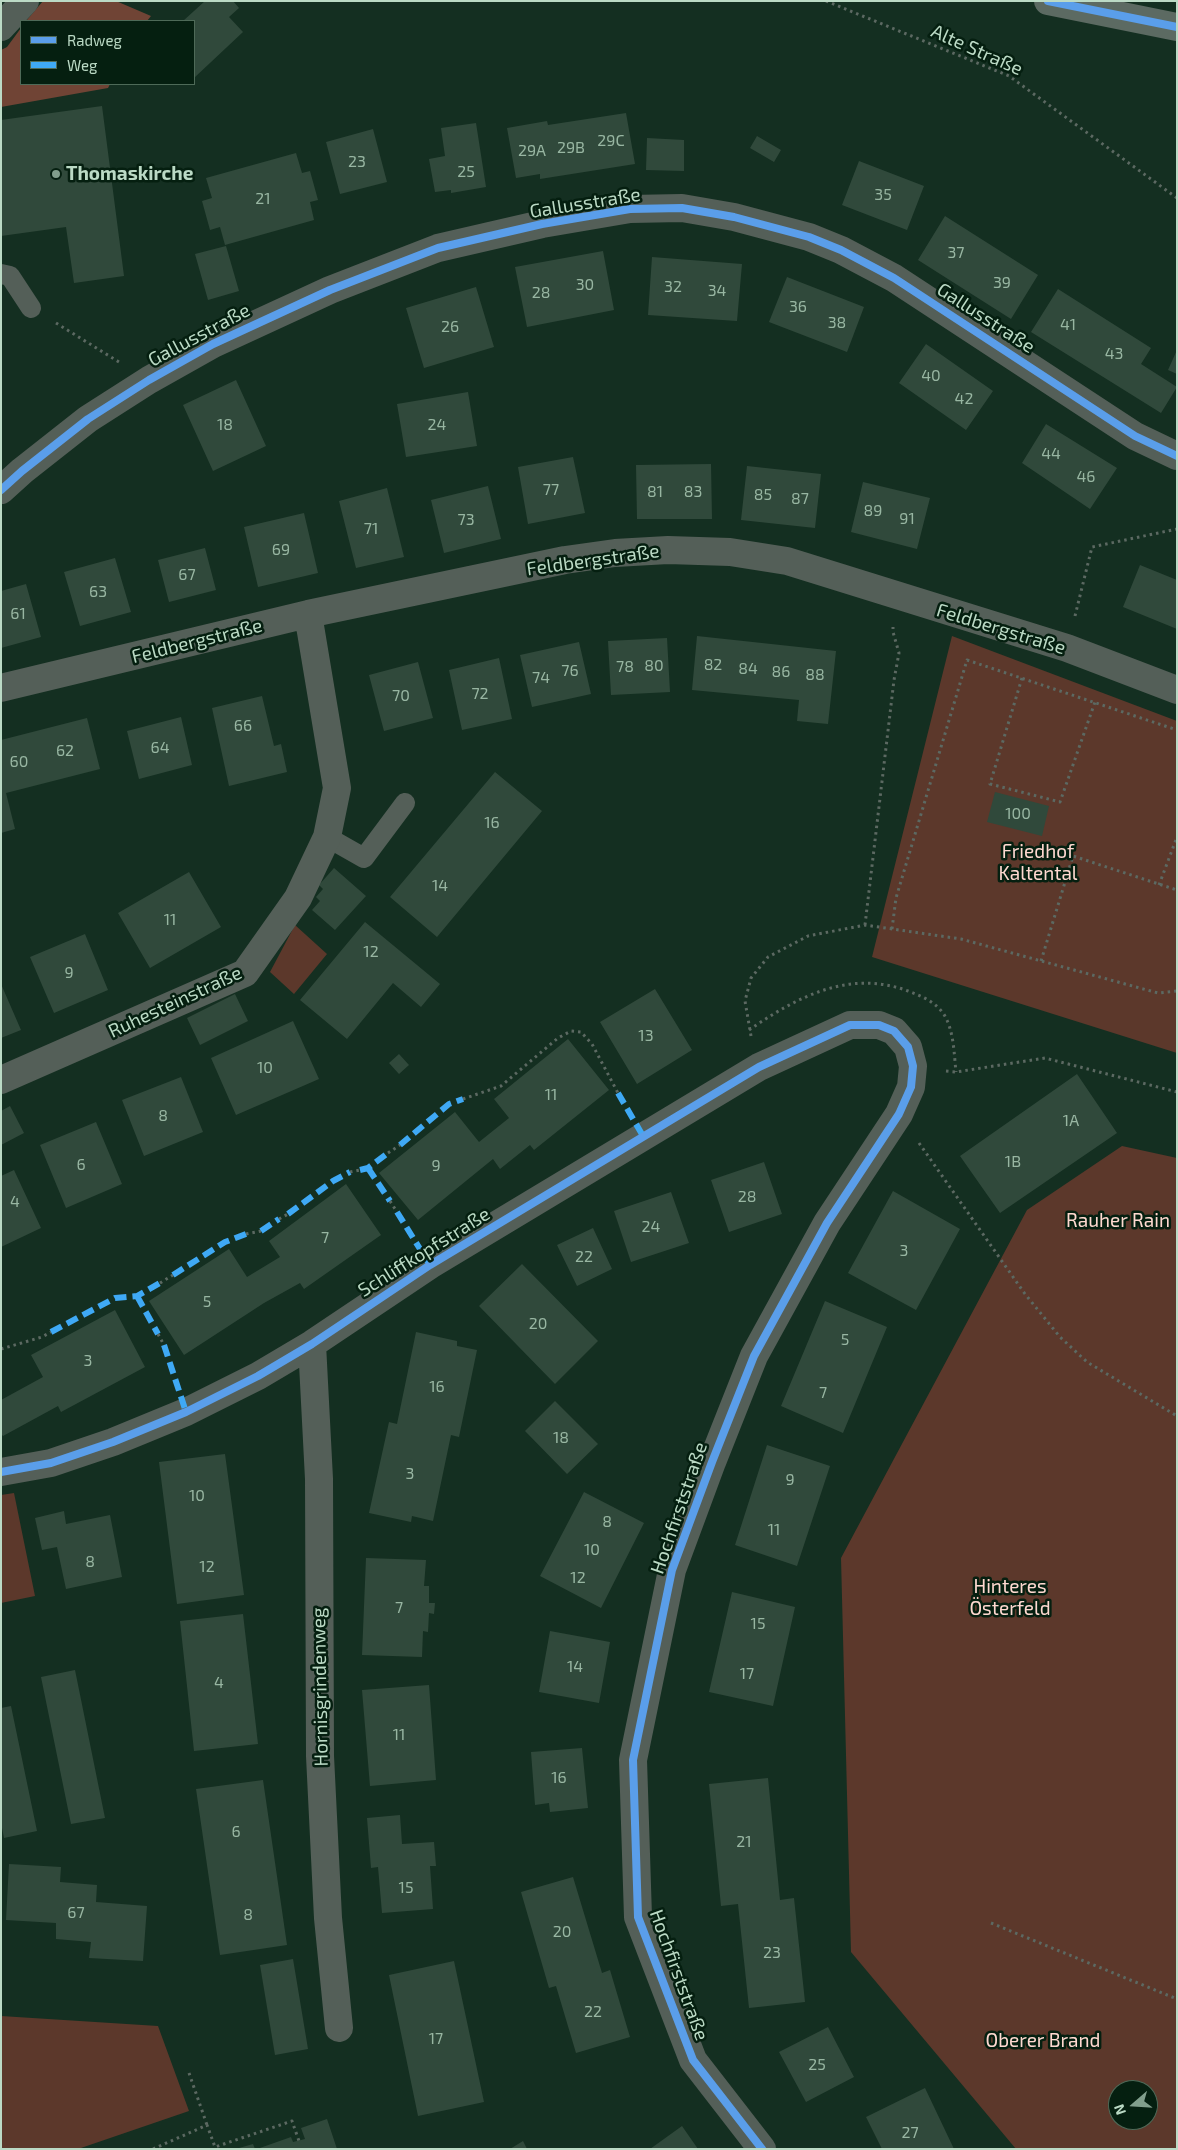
<!DOCTYPE html>
<html>
<head>
<meta charset="utf-8">
<style>
	body { margin:0 }
	#map { position:relative; width:1178px; height:2150px; overflow:hidden; background:#142f21; font-family:"Exo 2",sans-serif }
	canvas { display:block }
	.frame { position:absolute; inset:0; border:2px solid #bbdac5; pointer-events:none }
	.legend { position:absolute; left:20px; top:20px; width:175px; height:65px; box-sizing:border-box; background:#051f10; border:1px solid #4e6a58; margin:0; padding:6px 9px; list-style:none; font-size:15px; color:#bbdac5 }
	.legend li { display:flex; align-items:center; gap:10px; height:25px }
	.legend b { width:25px; border:1px solid #4e6a58 }
	.north { position:absolute; left:1108px; top:2080px; width:50px; height:50px; box-sizing:border-box; background:#051f10; border:1px solid #4e6a58; border-radius:50%; rotate:251deg; font-size:14px; font-weight:700; line-height:20px; text-align:center; color:#bbdac5 }
	.north::after { content:''; display:block; margin:auto; width:18px; height:22px; background:#819e8c; clip-path:polygon(50% 0,100% 100%,50% 72%,0 100%) }
</style>
</head>
<body>
<div id="map">
<canvas width="1178" height="2150"></canvas>
<div class="frame"></div>
<ul class="legend">
<li><b style="height:6px;background:#5a9eea"></b>Radweg</li>
<li><b style="height:6px;background:#3fa9f5"></b>Weg</li>
</ul>
<div class="north">N</div>
</div>
<script>
const context = document.querySelector('canvas').getContext('2d');
context.lineJoin = 'round';
function fillPath(path, color) { context.fillStyle = color; context.fill(path, 'evenodd'); }
function stroke(path, color, width, dash) { context.strokeStyle = color; context.lineWidth = width; context.lineCap = dash ? 'butt' : 'round'; context.setLineDash(dash || []); context.stroke(path); }
function label(font, color, halo, rows, align = 'center') {
  context.font = font + ' "Exo 2",sans-serif'; context.lineWidth = 5; context.setLineDash([]); context.textBaseline = 'middle'; context.strokeStyle = halo; context.fillStyle = color; for (const [text, x, y, turn = 0] of rows) {
    context.save(); context.translate(x, y); context.rotate((+turn || 0) * Math.PI / 180); context.textAlign = isNaN(turn) ? turn : align; if (halo) context.strokeText(text, 0, 0); context.fillText(text, 0, 0); context.restore();
  }
}
fillPath(new Path2D(`
	M952 636 1177 721V1053L872 957Z
	M295 925 327 954 294 994 270 972Z
	M1122 1146 1177 1158V2149H1016L851 1952 841 1558 1027 1210ZM1118 2090H1148V2120H1118Z
	M14 1493 35 1596 1 1603V1495Z
	M1 2016 158 2026 189 2111 78 2149H1Z`), '#5c382b');
fillPath(new Path2D(`
	M43 1H116L151 16 147 21H26Z
	M21 28V84H110L108 88 1 107V50L7 47Z`), '#704435');
fillPath(new Path2D(`
	M205 1H233L239 8 229 17 243 32 194 78V21H183Z
	M102 106 124 276 74 283 66 227 1 236V120Z
	M626 113 635 164 540 179V174L516 178 507 128 547 121 548 125Z
	M476 123 486 187 451 193V190L435 192 429 159 445 156 441 128Z
	M373 129 387 182 340 194 326 142Z
	M757 136 781 150 774 162 750 148Z
	M647 138 684 140V171L646 170Z
	M296 153 302 173 310 171 318 200 310 202 314 220 225 245 220 227 210 230 202 201 212 198 206 178Z
	M859 161 924 186 907 230 842 205Z
	M945 216 1038 275 1011 319 918 260Z
	M226 246 239 291 208 300 195 254Z
	M603 251 614 310 527 327 515 267Z
	M652 257 742 264 737 321 648 315Z
	M787 277 864 307 847 352 769 322Z
	M476 287 494 347 424 368 406 308Z
	M1058 289 1151 348 1141 364 1177 387 1161 413 1031 332Z
	M926 344 993 391 966 430 899 383Z
	M1177 350V374L1168 370Z
	M236 380 266 446 213 471 183 405Z
	M468 392 477 446 406 457 397 404Z
	M1046 424 1117 468 1090 509 1022 463Z
	M573 457 585 513 528 524 518 467Z
	M711 464 712 519H637L636 465Z
	M747 466 821 474 815 528 741 520Z
	M863 482 930 498 917 549 851 532Z
	M488 486 501 539 444 553 431 500Z
	M387 488 404 557 356 568 339 501Z
	M304 513 318 573 258 587 244 527Z
	M205 548 216 590 169 602 158 560Z
	M115 558 131 612 80 626 64 572Z
	M1140 565 1177 580V629L1123 607Z
	M26 584 41 637 1 648V591Z
	M697 636 836 651 828 724 797 721 799 700 692 690Z
	M667 638 670 692 611 695 608 641Z
	M579 642 591 694 532 707 520 655Z
	M499 658 512 719 462 730 449 670Z
	M418 662 433 718 384 731 369 675Z
	M262 696 274 746 281 744 287 772 229 786 212 708Z
	M181 717 192 765 139 779 127 731Z
	M87 718 100 769 6 793 15 829 1 833V740Z
	M495 772 542 811 437 937 390 897Z
	M995 792 1049 806 1042 836 987 822Z
	M334 868 366 896 335 930 312 910 320 901 316 897 323 889 319 885Z
	M189 872 221 927 150 968 118 913Z
	M365 922 440 984 421 1007 393 983 347 1039 300 1000Z
	M85 934 108 990 54 1013 30 957Z
	M1 984 21 1030 1 1038Z
	M655 989 692 1050 637 1084 600 1022Z
	M235 994 248 1021 200 1045 187 1018Z
	M293 1021 319 1079 236 1115 211 1058Z
	M568 1039 609 1090 534 1150 530 1145 500 1169 493 1159 418 1220 379 1173 455 1112 479 1142 509 1118 494 1099Z
	M399 1054 409 1065 399 1074 389 1063Z
	M1077 1074 1117 1133 1000 1213 960 1156Z
	M181 1077 203 1132 144 1156 122 1100Z
	M10 1106 24 1133 1 1145V1111Z
	M96 1122 122 1184 66 1208 40 1145Z
	M764 1162 782 1214 729 1232 711 1180Z
	M14 1170 41 1228 1 1247V1176Z
	M346 1184 381 1235 304 1289 300 1283 264 1303 184 1355 149 1301 229 1249 247 1277 280 1257 269 1241Z
	M893 1191 960 1229 916 1310 848 1273Z
	M671 1192 689 1243 631 1262 614 1211Z
	M593 1228 612 1269 577 1286 557 1245Z
	M522 1264 598 1341 555 1384 479 1306Z
	M825 1301 887 1327 843 1433 781 1406Z
	M115 1310 145 1367 61 1412 58 1406 3 1436 1 1434V1400L43 1377 31 1355Z
	M416 1332 457 1341V1346L477 1350 459 1437 451 1435 433 1521 412 1516 411 1522 369 1513 389 1422 397 1424Z
	M555 1401 598 1444 567 1474 525 1431Z
	M767 1445 830 1466 797 1566 735 1545Z
	M225 1454 244 1595 177 1604 159 1462Z
	M584 1492 644 1523 601 1608 540 1576Z
	M64 1511 66 1524 110 1515 122 1577 66 1589 57 1547 42 1550 35 1518Z
	M366 1558 426 1560 424 1586H429V1603H435L434 1614 429 1613 428 1632 423 1631 422 1657 362 1655Z
	M732 1592 795 1607 773 1706 709 1692Z
	M243 1614 258 1744 194 1751 180 1621Z
	M550 1631 610 1642 599 1703 539 1692Z
	M75 1670 105 1818 71 1824 41 1677Z
	M429 1685 436 1780 370 1786 362 1690Z
	M11 1706 37 1831 4 1838 1 1823V1708Z
	M582 1748 588 1808 550 1812 549 1803 535 1805 531 1752Z
	M768 1778 780 1900 794 1898 805 2002 749 2008 738 1904 721 1906 709 1784Z
	M263 1780 287 1945 220 1955 196 1789Z
	M400 1815 402 1844 434 1842 436 1866H430L433 1909 382 1913 378 1867 371 1868 367 1818Z
	M9 1864 61 1867 60 1882 97 1885 96 1902 147 1906 143 1961 89 1958 91 1942 56 1939V1923L6 1920Z
	M573 1877 602 1973 610 1970 630 2037 576 2053 556 1986 549 1988 521 1892Z
	M293 1959 308 2049 275 2055 260 1965Z
	M454 1961 484 2102 418 2116 389 1975Z
	M828 2027 854 2077 806 2102 779 2052Z
	M925 2088 954 2149H882L866 2117Z
	M327 2119 337 2149H257L291 2137 293 2142 305 2139 301 2128Z
	M682 2126 698 2149H650Z
	M523 2141 527 2149H510Z
	M253 2144 255 2149H239V2148Z`), '#30493b');
stroke(new Path2D(`
	M826 1 1009 76 1177 198
	M56 323 119 362
	M1075 616 1092 547 1177 529
	M1022 678 990 784 1060 802 1095 702
	M1159 885 1177 837
	M865 925 894 680 899 653 893 632V627
	M892 929 896 898 967 660 1177 730
	M1041 961 1073 856 1177 890
	M749 1030C797 997 849 969 908 991 921 996 934 1001 943 1013 954 1029 954 1054 956 1072
	M751 1036 745 1001 751 978 768 957 808 936 865 925 961 939 1158 993 1177 991
	M946 1071 956 1072 1045 1058 1177 1092
	M463 1099 501 1086 558 1038 571 1031 581 1032 592 1044 618 1093
	M919 1143 1025 1294 1060 1337 1087 1362 1177 1416
	M388 1153 400 1145
	M350 1172 360 1170
	M390 1201 397 1212
	M279 1219 288 1214
	M246 1234 261 1231
	M160 1283 173 1275
	M158 1334 164 1345
	M1 1349 42 1337 51 1332
	M991 1923 1177 1999
	M189 2073 207 2125
	M153 2149 207 2125 215 2147 292 2121 299 2141`), '#5c6962', 3, [2.5, 4]);
stroke(new Path2D(`
	M1 274 10 276 31 308
	M327 837 364 858 405 803`), '#545f58', 20);
stroke(new Path2D(`
	M1 27 25 1
	M1 490 22 471 88 419 149 380 213 344 330 290 438 248 542 224 630 209 682 208 734 217 809 237 841 250 894 278 1135 436 1177 456
	M1 688 308 614 565 560 615 553 668 550 730 552 787 561 1067 648 1177 690
	M1 1080 245 973 298 898 327 837 337 788 308 614
	M312 1344 319 1479 320 1756 328 1918 339 2028
	M1 1472 51 1463 113 1442 186 1412 258 1376 312 1344 430 1265 759 1067 850 1025H879L894 1031 908 1047 913 1066 911 1087 899 1114 827 1223 754 1356 712 1462 672 1570 633 1760 638 1917 693 2060 762 2149`), '#545f58', 28);
stroke(new Path2D(`
	M1048 1 1177 27`), '#5c6a62', 28);
stroke(new Path2D(`
	M618 1093 643 1136
	M400 1145 449 1104 463 1099
	M368 1168 390 1201
	M360 1170 368 1168 388 1153
	M397 1212 430 1265
	M288 1214 333 1181 350 1172
	M261 1231 279 1219
	M173 1275 225 1242 246 1234
	M137 1296 158 1334
	M51 1332 115 1298 137 1296 160 1283
	M164 1345 186 1412`), '#3fa9f5', 6, [12, 6]);
stroke(new Path2D(`
	M1048 1 1177 27
	M1 490 22 471 88 419 149 380 213 344 330 290 438 248 542 224 630 209 682 208 734 217 809 237 841 250 894 278 1135 436 1177 456
	M1 1472 51 1463 113 1442 186 1412 258 1376 312 1344 430 1265 759 1067 850 1025H879L894 1031 908 1047 913 1066 911 1087 899 1114 827 1223 754 1356 712 1462 672 1570 633 1760 638 1917 693 2060 762 2149`), '#5a9eea', 8);
for (const [x, y, r, color] of [
	[56,174,5,"#819e8c"]
]) { const dot = new Path2D(); dot.arc(x, y, r, 0, 2 * Math.PI); context.fillStyle = color; context.fill(dot); stroke(dot, '#051f10', 2); }
label('16px', '#98b6a2', null, [
	["29C",611,141],
	["29B",571,148],
	["29A",532,151],
	["23",357,162],
	["25",466,172],
	["35",883,195],
	["21",263,199],
	["37",956,253],
	["39",1002,283],
	["30",585,285],
	["32",673,287],
	["34",717,291],
	["28",541,293],
	["36",798,307],
	["38",837,323],
	["41",1068,325],
	["26",450,327],
	["43",1114,354],
	["40",931,376],
	["42",964,399],
	["18",225,425],
	["24",437,425],
	["44",1051,454],
	["46",1086,477],
	["77",551,490],
	["81",655,492],
	["83",693,492],
	["85",763,495],
	["87",800,499],
	["89",873,511],
	["91",907,519],
	["73",466,520],
	["71",371,529],
	["69",281,550],
	["67",187,575],
	["63",98,592],
	["61",18,614],
	["82",713,665],
	["80",654,666],
	["78",625,667],
	["84",748,669],
	["76",570,671],
	["86",781,672],
	["88",815,675],
	["74",541,678],
	["72",480,694],
	["70",401,696],
	["66",243,726],
	["64",160,748],
	["62",65,751],
	["60",19,762],
	["100",1018,814],
	["16",492,823],
	["14",440,886],
	["11",170,920],
	["12",371,952],
	["9",69,973],
	["13",646,1036],
	["10",265,1068],
	["11",551,1095],
	["8",163,1116],
	["1A",1071,1121],
	["1B",1013,1162],
	["6",81,1165],
	["9",436,1166],
	["28",747,1197],
	["4",15,1202],
	["24",651,1227],
	["7",325,1238],
	["3",904,1251],
	["22",584,1257],
	["5",207,1302],
	["20",538,1324],
	["5",845,1340],
	["3",88,1361],
	["16",437,1387],
	["7",823,1393],
	["18",561,1438],
	["3",410,1474],
	["9",790,1480],
	["10",197,1496],
	["8",607,1522],
	["11",774,1530],
	["10",592,1550],
	["8",90,1562],
	["12",207,1567],
	["12",578,1578],
	["7",399,1608],
	["15",758,1624],
	["14",575,1667],
	["17",747,1674],
	["4",219,1683],
	["11",399,1735],
	["16",559,1778],
	["6",236,1832],
	["21",744,1842],
	["15",406,1888],
	["67",76,1913],
	["8",248,1915],
	["20",562,1932],
	["23",772,1953],
	["22",593,2012],
	["17",436,2039],
	["25",817,2065],
	["27",910,2133]
]);
label('19px', '#bbdac5', '#051f10', [
	["Alte Straße",977,50,24],
	["Gallusstraße",585,203,-9],
	["Gallusstraße",986,318,33],
	["Gallusstraße",199,335,-28],
	["Feldbergstraße",593,560,-8],
	["Feldbergstraße",1001,629,17],
	["Feldbergstraße",197,641,-14],
	["Ruhesteinstraße",175,1002,-25],
	["Schliffkopfstraße",424,1252,-32],
	["Hochfirststraße",679,1508,-71],
	["Hornisgrindenweg",320,1687,-91],
	["Hochfirststraße",679,1975,70]
]);
label('bold 19px', '#bbdac5', '#051f10', [
	["Thomaskirche",66,174]
], 'left');
label('19px', '#ffd9d0', '#051f10', [
	["Friedhof",1038,852],
	["Kaltental",1038,874],
	["Rauher Rain",1118,1221],
	["Hinteres",1010,1587],
	["Österfeld",1010,1609],
	["Oberer Brand",1043,2041]
]);
</script>
</body>
</html>
